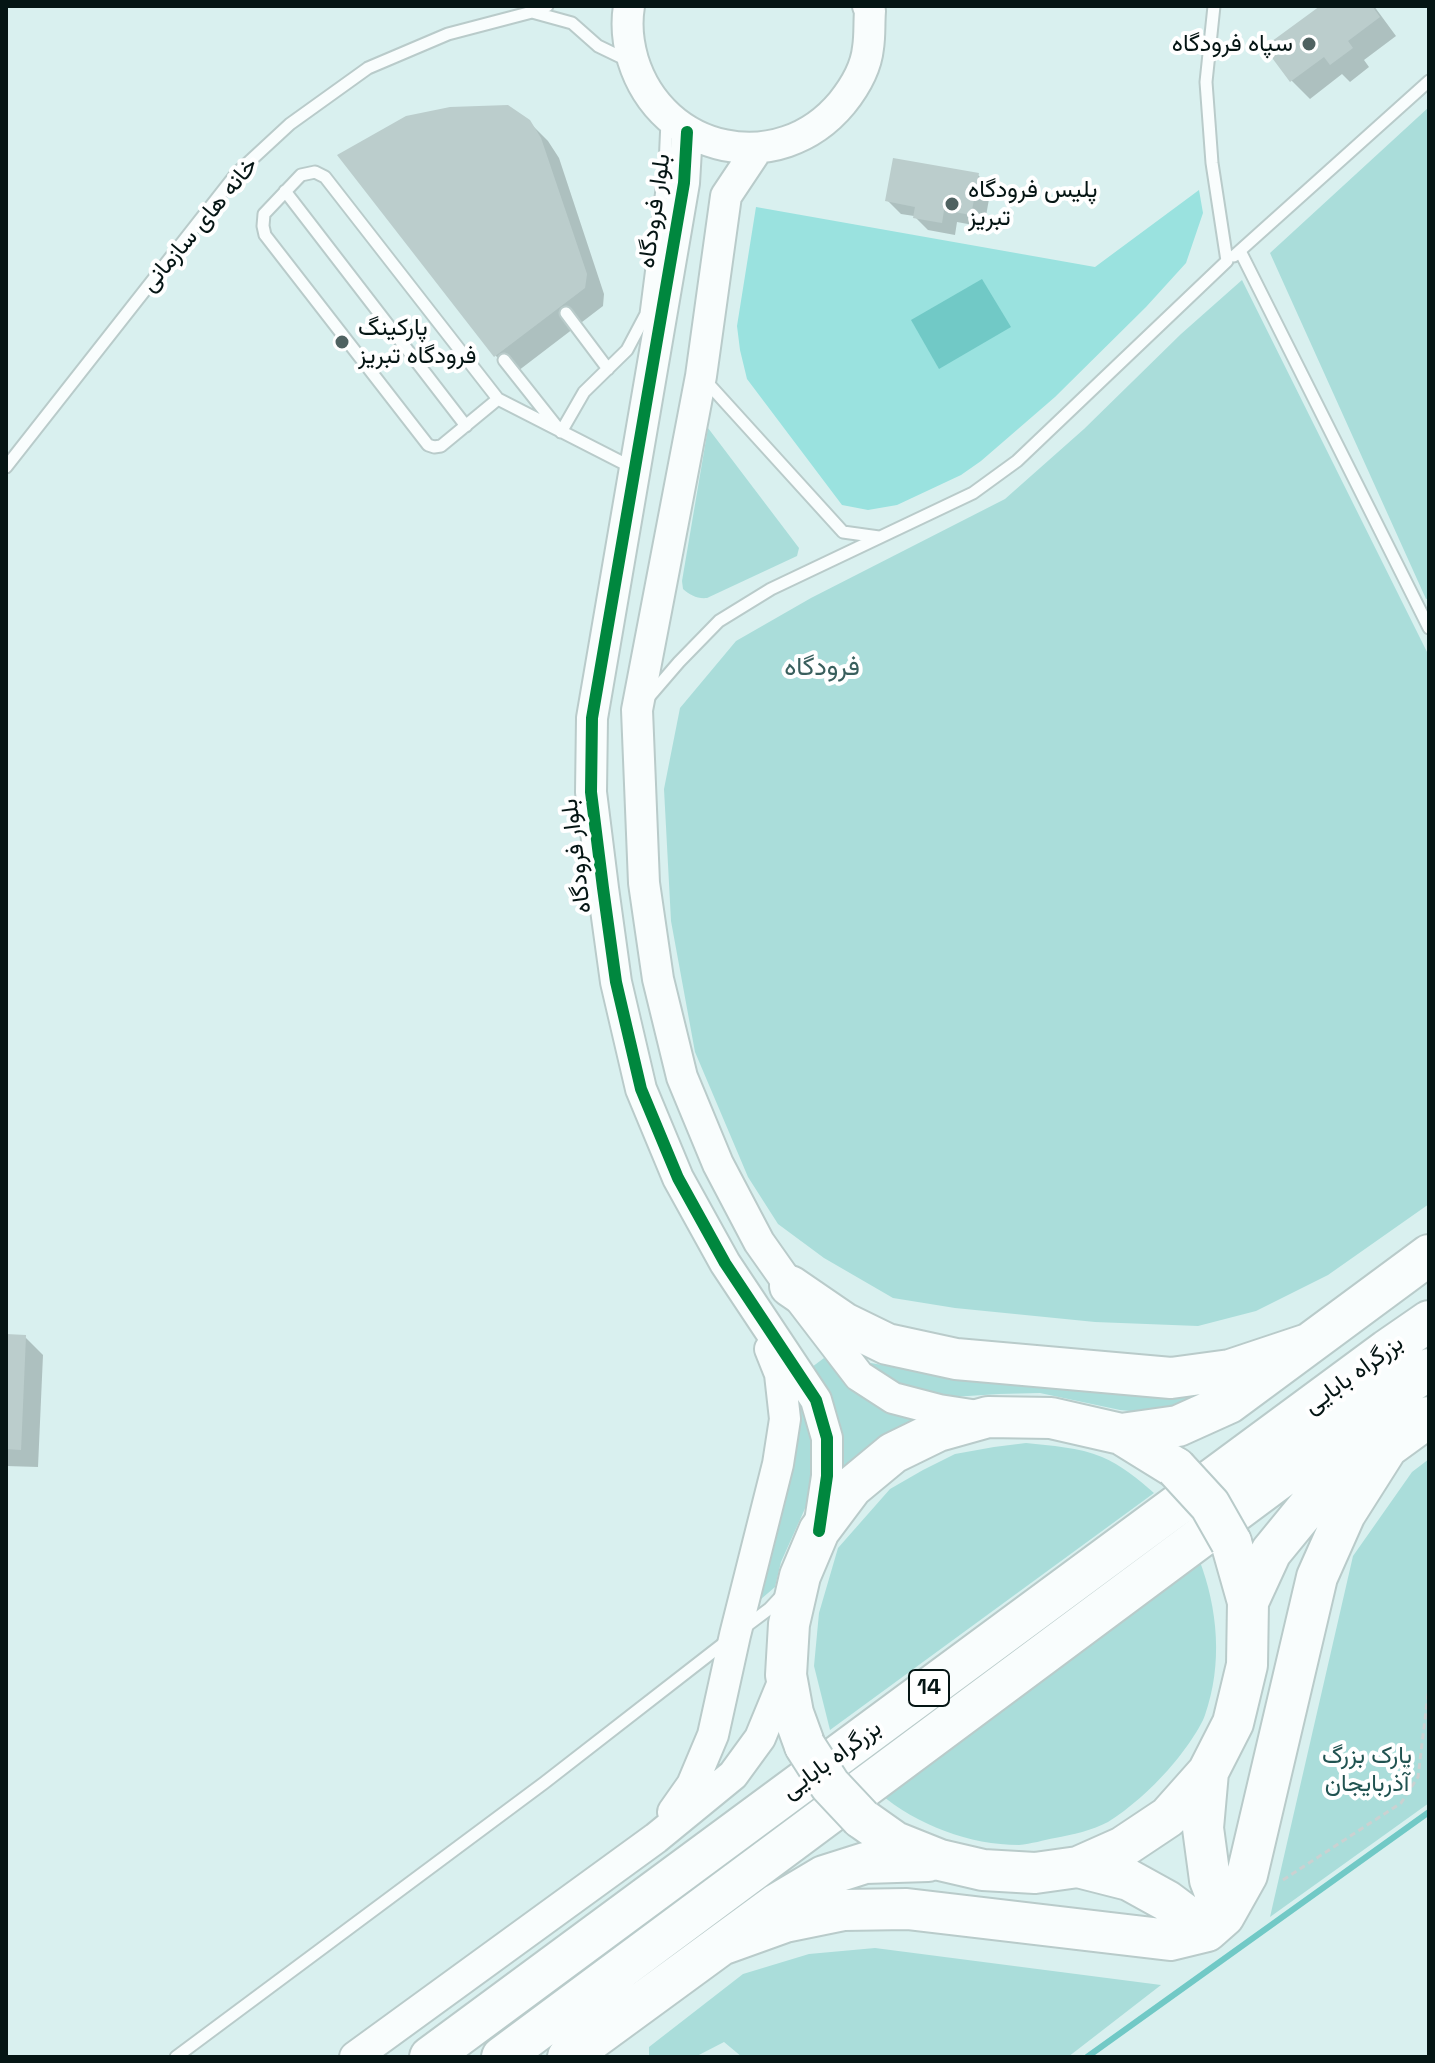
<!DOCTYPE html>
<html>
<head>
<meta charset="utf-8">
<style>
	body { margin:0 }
	#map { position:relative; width:1435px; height:2063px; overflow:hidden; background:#d9f0ef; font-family:"Space Grotesk",sans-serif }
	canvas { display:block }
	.frame { position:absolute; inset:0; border:8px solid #051514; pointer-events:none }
</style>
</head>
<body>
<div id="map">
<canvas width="1435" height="2063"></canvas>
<div class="frame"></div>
</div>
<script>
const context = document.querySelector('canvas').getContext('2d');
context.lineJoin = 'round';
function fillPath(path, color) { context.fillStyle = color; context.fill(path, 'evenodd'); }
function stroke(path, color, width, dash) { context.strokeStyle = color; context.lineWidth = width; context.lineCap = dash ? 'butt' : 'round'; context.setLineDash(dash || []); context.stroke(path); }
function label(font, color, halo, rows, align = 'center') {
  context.font = font + ' "Space Grotesk",Vazirmatn,sans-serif'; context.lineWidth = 8; context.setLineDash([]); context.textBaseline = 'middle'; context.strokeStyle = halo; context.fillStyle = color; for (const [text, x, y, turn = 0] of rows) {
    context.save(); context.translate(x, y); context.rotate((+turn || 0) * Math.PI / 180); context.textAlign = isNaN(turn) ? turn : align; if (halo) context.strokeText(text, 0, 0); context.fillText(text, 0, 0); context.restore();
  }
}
fillPath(new Path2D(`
	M1429 107V598L1426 599 1270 253Z
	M1242 280 1429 656V1204L1328 1275 1256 1311 1198 1326 1095 1322 955 1308 893 1298 824 1258 778 1224 748 1177 695 1052 671 921 664 789 680 708 736 641 811 598 1005 499 1084 429 1181 334Z
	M708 428 799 548 797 556 707 598C697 599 690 595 683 589L682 581Z
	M824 1358 841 1375 921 1416 873 1443 839 1474 819 1377 812 1367Z
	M865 1362 894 1367 1141 1389 1225 1385 1171 1410 1140 1412 1120 1410 1040 1393 999 1394 937 1398 907 1388 872 1370Z
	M797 1393 807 1412 815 1443 816 1484 781 1562 775 1587 753 1606Z
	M1026 1443C1051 1446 1079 1447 1102 1457 1121 1465 1138 1479 1154 1493L830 1730 814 1666 819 1613 838 1548 890 1489 923 1470 955 1454 994 1447Z
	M1429 1459V1803L1270 1917 1353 1556 1412 1472Z
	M1199 1559C1218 1609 1223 1664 1205 1715 1200 1730 1179 1758 1168 1770 1152 1788 1129 1809 1108 1822 1093 1830 1072 1835 1055 1838 1044 1840 1031 1844 1019 1845 970 1845 917 1825 879 1793Z
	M875 1948 1161 1985 1068 2057H742L724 2042 695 2057H649V2047L743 1974 809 1954Z`), '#aaddda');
fillPath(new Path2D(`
	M1199 190 1203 213 1186 263 1146 307 1055 397 981 461 961 475 897 505 868 510 842 505 747 379 740 350 737 326 756 207 1095 267Z`), '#9ae2df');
fillPath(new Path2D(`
	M982 279 1011 327 939 369 911 320Z`), '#71c9c6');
fillPath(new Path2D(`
	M1323 6H1374L1396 36 1364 60 1369 67 1350 82 1342 74 1310 99 1292 81 1267 48Z
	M529 122 548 141 559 158 604 294 603 306 514 374 496 356 340 155Z
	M978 175 991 188 984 227 957 222 955 235 928 230 914 216 901 214 887 200Z
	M6 1336 25 1337 43 1355 38 1467 6 1466Z`), '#0003');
stroke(new Path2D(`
	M1087 2057 1429 1812`), '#71c9c6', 6);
fillPath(new Path2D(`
	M1320 6H1372L1380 17 1348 41 1353 48 1330 65 1324 57 1290 82 1264 47Z
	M508 105 530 120 541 138 587 274 585 288 494 357 337 155 406 116 450 107Z
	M893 158 979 173 971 215 944 210 942 223 913 218 915 207 885 201Z
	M6 1334 26 1335 21 1450 6 1449Z`), '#bbcdcc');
const lane = new Path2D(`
	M547 6 532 12 572 23 598 46 627 60
	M285 191 466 426
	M1240 251 1429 628
	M1234 256 1429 81
	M566 313 608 369
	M504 360 561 432 584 392 627 350 646 314 665 166 667 121
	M704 379 843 532 879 537
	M498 399 441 446 434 447 428 445 265 235 263 226 264 214 301 175 315 172 325 177 498 399 631 467
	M6 467 237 173 290 124 368 68 448 34 532 12
	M648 698 679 662 719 621 771 589 973 493 1017 461 1227 261 1212 163 1206 82 1214 6
	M745 1627 769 1609 783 1594
	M176 2057 544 1783 728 1640`);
const secondary = new Path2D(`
	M629 6C626 24 628 43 633 60 662 154 779 179 842 103 854 88 866 68 868 48 870 36 869 23 870 11L868 6
	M687 132 684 183 592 718 591 792 603 888 616 982 641 1089 678 1178 725 1263 816 1400 827 1438V1476L819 1528
	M758 148 726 196 701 376 637 710 644 883 658 979 682 1077 718 1164 759 1242 790 1286 859 1376 893 1398 939 1410 978 1416
	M673 1812 692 1785 713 1735 735 1635 778 1464 785 1419 780 1374 770 1349
	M355 2057 656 1838 733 1775 760 1738 786 1675`);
const highway = new Path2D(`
	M790 1286 844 1323 887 1344 956 1359 1171 1378 1230 1370 1308 1344
	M1121 1434 1178 1426 1229 1403 1429 1255
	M1248 1602 1271 1552 1312 1502 1429 1417
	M805 1746 793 1713 786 1675 789 1624 800 1576 819 1531 852 1487 893 1453 938 1431 988 1417 1051 1418 1121 1434 1176 1468
	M1208 1772 1203 1828 1210 1880 1224 1916
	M861 1818 895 1842 940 1860 983 1870 1035 1873 1078 1867 1123 1847 1168 1817 1208 1772 1233 1723 1247 1665 1248 1602 1231 1542
	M1078 1867 1129 1880 1167 1901 1207 1931
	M721 1945 785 1922 844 1910 907 1909 1170 1940 1207 1931 1224 1916 1247 1875 1317 1577 1345 1514 1390 1443
	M430 2057 1387 1350 1429 1321
	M502 2057 1392 1395 1429 1369
	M568 2057 777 1904 824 1876 865 1863 928 1861`);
stroke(lane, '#b9cbca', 15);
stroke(secondary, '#b9cbca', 34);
stroke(highway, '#b9cbca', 44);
stroke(new Path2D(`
	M1283 1880 1401 1803 1418 1777 1429 1686`), '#cbd1d1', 3, [6, 4]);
stroke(lane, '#f9fdfd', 11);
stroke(secondary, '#f9fdfd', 30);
stroke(highway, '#f9fdfd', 40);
const highwayBridge = new Path2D(`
	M1176 1468 1210 1505 1231 1542
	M805 1746 830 1785 861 1818`);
stroke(highwayBridge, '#b9cbca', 44, []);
stroke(highwayBridge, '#f9fdfd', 40);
stroke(new Path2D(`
	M687 132 684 183 592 718 591 792 603 888 616 982 641 1089 678 1178 725 1263 816 1400 827 1438V1476L819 1531`), '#00873e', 12);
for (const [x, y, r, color] of [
	[1309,44,8,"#4f6261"],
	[952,204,8,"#4f6261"],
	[342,342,8,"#4f6261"]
]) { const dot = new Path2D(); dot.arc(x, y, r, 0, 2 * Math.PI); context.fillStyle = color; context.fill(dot); stroke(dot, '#fff', 3); }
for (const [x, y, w] of [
	[929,1688,40]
]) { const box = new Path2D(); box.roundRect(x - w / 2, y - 18, w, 36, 6); context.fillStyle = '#fff'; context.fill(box); stroke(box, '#051514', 2); }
label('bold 22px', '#051514', null, [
	["14",929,1688]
]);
label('24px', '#051514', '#fff', [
	["سپاه فرودگاه",1293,44,"right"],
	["پلیس فرودگاه",968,190],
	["تبریز",968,218],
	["پارکینگ",358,328],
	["فرودگاه تبریز",358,356]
], 'left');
label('24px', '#051514', '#fff', [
	["بلوار فرودگاه",655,211,-82],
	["خانه های سازمانی",200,225,-50],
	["بلوار فرودگاه",577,856,-97],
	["بزرگراه بابایی",1354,1375,-36],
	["بزرگراه بابایی",832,1760,-36]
]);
label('24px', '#215351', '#fff', [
	["پارک بزرگ",1367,1756],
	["آذربایجان",1367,1784]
]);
label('26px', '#395f5d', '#fff', [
	["فرودگاه",822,668]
]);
</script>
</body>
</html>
